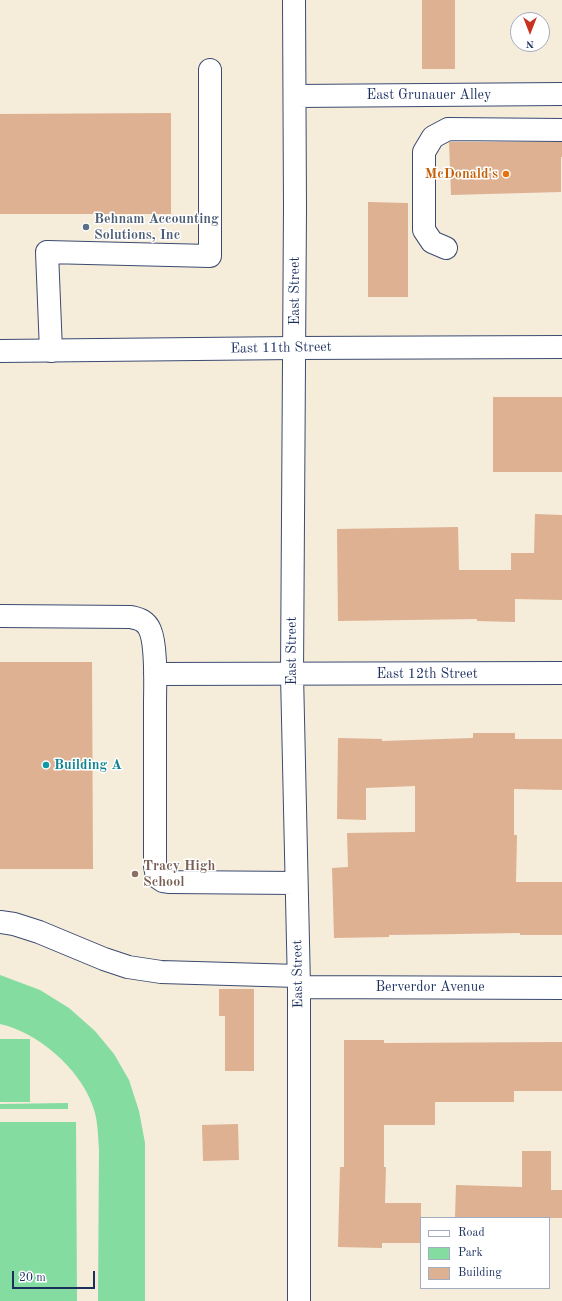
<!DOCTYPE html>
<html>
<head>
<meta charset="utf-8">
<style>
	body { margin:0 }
	#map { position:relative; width:562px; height:1301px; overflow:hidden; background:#f5ecda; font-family:"Old Standard TT",serif }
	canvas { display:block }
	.legend { position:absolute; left:420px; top:1217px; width:130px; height:72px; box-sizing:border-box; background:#fff; border:1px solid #a4acbf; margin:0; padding:5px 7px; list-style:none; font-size:12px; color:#1b2f5e }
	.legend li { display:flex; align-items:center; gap:8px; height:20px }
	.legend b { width:20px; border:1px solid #a4acbf }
	.north { position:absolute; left:510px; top:12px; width:40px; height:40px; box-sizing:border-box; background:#fff; border:1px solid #a4acbf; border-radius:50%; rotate:180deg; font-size:11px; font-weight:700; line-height:16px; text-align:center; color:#1b2f5e }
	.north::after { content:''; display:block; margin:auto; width:14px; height:18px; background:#c8321e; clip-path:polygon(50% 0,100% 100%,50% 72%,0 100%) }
	.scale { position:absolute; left:12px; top:1271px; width:83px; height:18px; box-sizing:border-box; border:2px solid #1b2f5e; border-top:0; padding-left:5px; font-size:12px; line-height:14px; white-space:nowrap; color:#1b2f5e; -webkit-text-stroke:3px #fff; paint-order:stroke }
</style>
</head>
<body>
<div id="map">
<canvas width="562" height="1301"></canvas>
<ul class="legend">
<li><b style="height:5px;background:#fff"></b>Road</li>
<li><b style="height:11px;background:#84dca1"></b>Park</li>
<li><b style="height:11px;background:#ddb192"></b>Building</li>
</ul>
<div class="north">N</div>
<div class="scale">20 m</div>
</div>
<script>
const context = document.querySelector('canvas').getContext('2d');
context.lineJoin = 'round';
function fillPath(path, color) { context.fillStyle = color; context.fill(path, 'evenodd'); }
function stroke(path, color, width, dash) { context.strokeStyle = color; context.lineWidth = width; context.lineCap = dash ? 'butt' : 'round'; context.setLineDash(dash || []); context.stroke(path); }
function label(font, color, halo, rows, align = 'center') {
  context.font = font + ' "Old Standard TT",serif'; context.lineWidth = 3; context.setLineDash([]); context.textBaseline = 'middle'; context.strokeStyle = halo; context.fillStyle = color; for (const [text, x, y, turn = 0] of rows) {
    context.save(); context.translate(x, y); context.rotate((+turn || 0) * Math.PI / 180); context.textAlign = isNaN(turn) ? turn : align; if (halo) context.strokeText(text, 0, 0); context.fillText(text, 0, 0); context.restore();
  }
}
fillPath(new Path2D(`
	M0 975 40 990 69 1008 95 1031 114 1054 129 1080 139 1111 145 1143V1301H98L99 1150C98 1135 98 1118 92 1104 79 1068 37 1032 0 1024Z
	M0 1039H30V1102H0Z
	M68 1103V1109H0V1104Z
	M0 1122H76L77 1301H0Z`), '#84dca1');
fillPath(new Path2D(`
	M422 0H455V69H422Z
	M171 113V214H0V114Z
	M449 142H562V157H561V192L451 195Z
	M368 202 408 203V297H368Z
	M493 397H562V472H493Z
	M535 514 562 515V600L515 599V622L477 621V619L338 621 337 529 458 527 459 570H511V553H534Z
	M0 662H92L93 869H0Z
	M473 733H515V739H562V790L514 789V835H517L516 882H562V935H520V933L459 934 389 935V937L334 938 332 868 348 867 347 833 415 832V786L366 788V820L337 819 338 738 382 739V741L473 738Z
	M219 989H254V1071H225V1016H219Z
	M344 1040H384V1043L562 1042V1091H514V1102H435V1125H384V1167H386L385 1203H421V1243H382V1248L338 1247 340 1167H344Z
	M238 1124 239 1160 203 1161 202 1125Z
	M522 1151H551V1190H562V1218H455L456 1185 522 1187Z`), '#ddb192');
const minor = new Path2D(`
	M294 0 295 207 292 674 299 987V1301
	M295 96 562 94
	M446 248 432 242 424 230V152L433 137 448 129 562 130
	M51 351 47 252 210 256V70
	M0 616 131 617C140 619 146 621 150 630 157 646 155 686 155 705 155 759 155 813 155 866L157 877 163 881 170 882 296 883
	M155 674 562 673
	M0 922 14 924 39 932 104 959 128 967 161 972 298 976
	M299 987 562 988`);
const major = new Path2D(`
	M0 351 295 348 562 347`);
stroke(minor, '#3c4b71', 24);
stroke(major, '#3c4b71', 24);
stroke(minor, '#fff', 22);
stroke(major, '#fff', 22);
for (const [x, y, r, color] of [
	[506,174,4,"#e8710a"],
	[86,227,4,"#5c6f8a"],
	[46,765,4,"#0f9aa8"],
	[135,874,4,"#8d6e63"]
]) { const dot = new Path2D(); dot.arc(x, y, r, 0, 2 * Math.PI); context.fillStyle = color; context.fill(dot); stroke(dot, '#fff', 1.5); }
label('14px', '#1b2f5e', '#fff', [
	["East Grunauer Alley",429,95],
	["East Street",295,291,-90],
	["East 11th Street",281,348,-1],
	["East Street",292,651,-90],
	["East 12th Street",427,674],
	["East Street",298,974,-91],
	["Berverdor Avenue",430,987]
]);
label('bold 14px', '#c56008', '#fff', [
	["McDonald's",498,174]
], 'right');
label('bold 14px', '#4e5e75', '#fff', [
	["Behnam Accounting",94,219],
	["Solutions, Inc",94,235]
], 'left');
label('bold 14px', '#0d838f', '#fff', [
	["Building A",54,765]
], 'left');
label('bold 14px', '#785e54', '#fff', [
	["Tracy High",143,866],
	["School",143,882]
], 'left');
</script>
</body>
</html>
